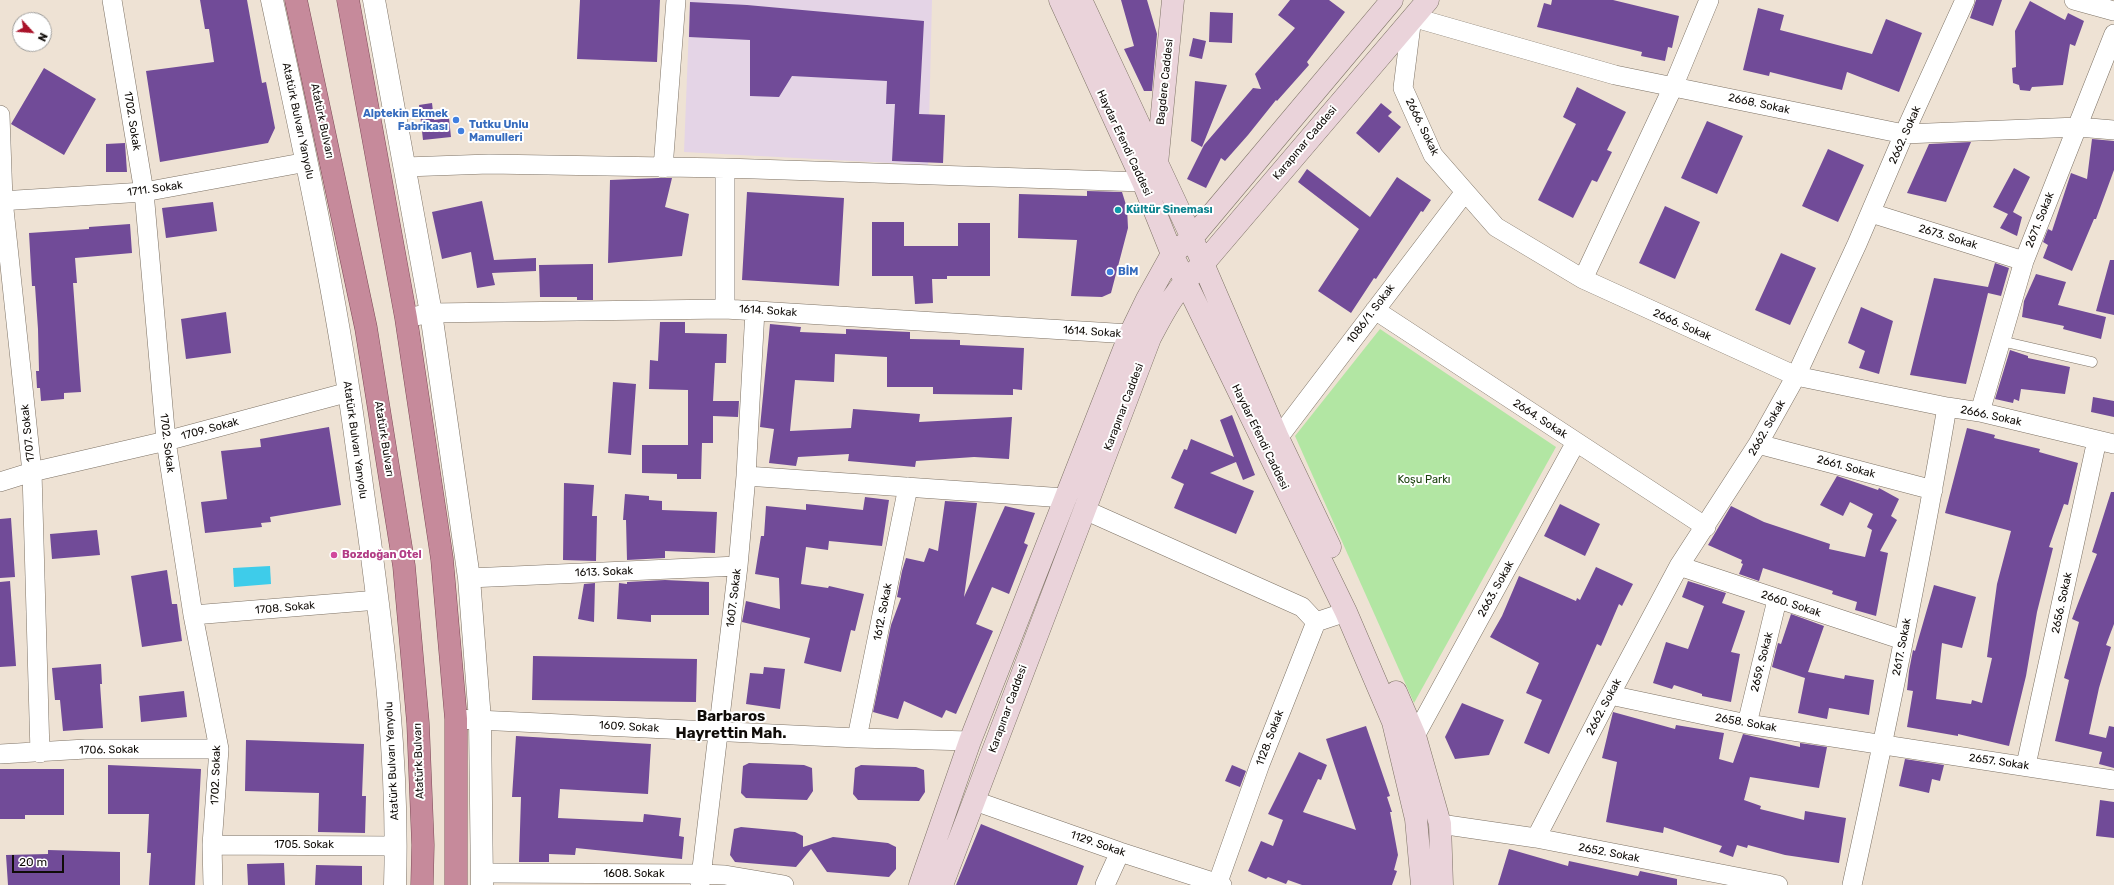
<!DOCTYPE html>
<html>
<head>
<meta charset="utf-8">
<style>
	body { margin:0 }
	#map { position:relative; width:2114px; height:885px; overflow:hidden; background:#eee2d4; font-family:Rubik,sans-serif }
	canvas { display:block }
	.north { position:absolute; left:12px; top:12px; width:40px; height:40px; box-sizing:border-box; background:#fff; border:1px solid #9f9e9c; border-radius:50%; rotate:116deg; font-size:11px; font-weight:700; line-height:16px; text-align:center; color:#100c08 }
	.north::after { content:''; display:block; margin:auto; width:14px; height:18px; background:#a91229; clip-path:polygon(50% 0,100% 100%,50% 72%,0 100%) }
	.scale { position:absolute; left:12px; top:855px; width:52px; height:18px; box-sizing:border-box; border:2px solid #100c08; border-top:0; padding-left:5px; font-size:12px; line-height:14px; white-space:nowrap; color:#100c08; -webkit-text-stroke:3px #fff; paint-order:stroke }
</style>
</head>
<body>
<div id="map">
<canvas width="2114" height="885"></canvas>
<div class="north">N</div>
<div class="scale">20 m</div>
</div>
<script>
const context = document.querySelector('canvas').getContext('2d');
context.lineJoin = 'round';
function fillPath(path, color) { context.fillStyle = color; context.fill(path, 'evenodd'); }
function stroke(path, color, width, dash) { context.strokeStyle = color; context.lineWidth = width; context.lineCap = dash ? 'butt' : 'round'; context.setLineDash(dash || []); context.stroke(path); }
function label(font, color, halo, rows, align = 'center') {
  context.font = font + ' Rubik,sans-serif'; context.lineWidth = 4; context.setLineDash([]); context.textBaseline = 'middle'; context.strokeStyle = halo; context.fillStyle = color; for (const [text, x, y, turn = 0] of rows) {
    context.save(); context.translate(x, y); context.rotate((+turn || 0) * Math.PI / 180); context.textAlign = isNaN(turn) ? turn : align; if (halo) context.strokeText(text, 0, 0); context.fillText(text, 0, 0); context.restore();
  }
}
fillPath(new Path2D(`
	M690 0H932L928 165 684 152Z`), '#e4d4e6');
fillPath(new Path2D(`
	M1380 329 1556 447 1414 703 1295 436Z`), '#b2e6a3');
fillPath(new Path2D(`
	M270 566 271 584 234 587 233 568Z`), '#3eccea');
fillPath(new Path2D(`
	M200 0H247L262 83 266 82 275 128 268 143 160 162 146 71 214 62 209 29H205Z
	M580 0H660L657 62 577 59Z
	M1121 0H1147L1157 34 1152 91H1144L1124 49 1134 46Z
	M1290 0H1329L1345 12 1307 62 1309 65 1277 101 1276 100 1248 135 1225 161 1221 158 1206 188 1187 179 1204 145 1253 88 1261 89 1255 74 1295 28 1278 15Z
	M1552 0H1613L1679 16 1672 48 1668 47 1665 61 1641 56 1642 52 1537 27 1544 3 1551 5Z
	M1976 0H2002L1993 26 1970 18Z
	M2030 1 2065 20 2068 13 2084 21 2075 46 2070 44 2063 85 2032 87 2030 91 2020 90 2019 85 2013 83 2012 68 2016 67 2015 31Z
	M690 2 747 5 924 21 919 114 945 115 943 163 892 161 895 104H886L887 81 792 76 779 97 750 96V40L689 37Z
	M1758 8 1784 15 1780 30 1872 54 1886 19 1922 33 1899 92 1847 72 1842 90 1770 72 1769 76 1743 70Z
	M1210 12 1233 13 1232 43 1209 42Z
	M1193 38 1206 41 1202 59 1189 56Z
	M44 68 96 99 64 155 11 124Z
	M1195 81 1227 85 1202 147 1191 141Z
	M1577 87 1626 112 1607 150 1612 152 1597 182 1592 180 1573 218 1538 200 1576 124 1563 117Z
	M432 103 434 120 449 118 451 137 423 140 419 105Z
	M1381 103 1392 112 1388 116 1401 127 1379 153 1356 133Z
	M1707 121 1743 136 1717 194 1681 178Z
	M2092 139 2114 141V170L2096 219H2094L2072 271 2043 258 2048 245 2043 242 2048 229 2052 231 2071 173 2087 179Z
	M1971 142 1946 202 1907 193 1929 144Z
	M125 143 127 172H106V144Z
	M1828 149 1864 165 1838 222 1802 206Z
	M2014 168 2030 177 2013 212 2022 217 2017 236 2000 228 2008 214 1993 207Z
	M1307 169 1370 217 1397 177 1431 200 1423 212 1421 211 1376 279 1374 278 1351 313 1318 291 1359 229 1298 182Z
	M658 178H672L665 207 689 214 682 256 608 263 610 180Z
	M1087 191 1122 192 1127 208 1128 228 1111 293 1102 297 1071 296 1077 240 1018 238 1019 194 1087 196Z
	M747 192 844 198 839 286 742 280Z
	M482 201 494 260 536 258V271L492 273 495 285 477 288 471 252 442 259 432 212Z
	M213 202 217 231 166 238 162 208Z
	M1665 206 1700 222 1675 279 1639 263Z
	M872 222H904V246H958V223H990V276H947V279H932L933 303 915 304 913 276H872Z
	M130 224 132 253 75 258 77 283H73L81 392 64 393V399L41 401 40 388H37L36 371H39L38 329 35 286H32L29 233 89 229V227Z
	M1781 253 1816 268 1790 325 1755 310Z
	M2110 260H2114V315L2096 311Z
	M1995 263 2009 268 2001 296 1988 293 1966 384 1910 375 1934 278 1988 287Z
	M593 264V300H577V297H540L539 265Z
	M2036 274 2066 282 2058 305 2106 317 2101 339 2063 329 2064 326 2022 317 2024 301Z
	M1861 307 1893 321 1879 374 1859 368 1865 351 1848 343Z
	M226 312 231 353 186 359 181 319Z
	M660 322H685V333L727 334 726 363H715L713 401H739L738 417 713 416V443H702L701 479H677V474L642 473V445H688V390L649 389 650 360 658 361Z
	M770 324 801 327 800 332 846 334V329L910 332V339L960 340V345L1024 348 1022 390 1013 389V395L933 394V387H887V357L835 354 834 382 795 380 790 431 851 428 853 409 920 414 919 422 1012 417 1009 459 974 457 916 461 915 467 848 461 849 454 798 457 796 466 769 463 774 429 760 427Z
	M2010 350 2028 356V358L2070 367 2065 394 2021 389 2019 401 2014 399 2013 403 1995 399Z
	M613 382 636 384 631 455 608 453Z
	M2093 397 2114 401V417L2091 412Z
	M1232 415 1255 475 1243 480 1236 462 1210 473 1254 491 1236 534 1174 508 1184 484 1171 478 1184 449 1187 450 1191 439 1234 457 1220 420Z
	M329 427 341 505 270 517 271 522 261 523 262 527 205 533 201 502 227 499 221 451 261 447 260 439Z
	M1967 428 1995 435 1994 438 2040 449 2039 452 2078 463 2068 505 2064 504 2049 547 2053 548 2037 612 2026 676 2009 746 1958 734V736L1907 727 1913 691 1907 690 1909 671 1913 650 1915 651 1934 585 1976 597 1962 648 1942 643 1936 699 1971 704 1972 700 1982 703 1992 658 1987 657 1997 584 2011 531 1945 513Z
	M1837 476 1878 490 1879 488 1899 499 1891 516 1897 520 1880 551 1888 553 1876 616 1855 610 1857 602 1832 594 1833 591 1763 568 1759 581 1739 574 1743 564 1741 563 1742 560 1708 545 1731 506 1764 522 1830 544 1829 549 1865 557 1872 530 1867 527 1873 514 1850 502 1843 516 1820 505Z
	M564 483 594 485 592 516H597L596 561 593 560 596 561 563 560Z
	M2111 492H2114V624L2106 645 2111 647 2099 688 2089 734 2106 738 2109 726 2114 727V768L2099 764 2102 752 2055 741 2069 680 2064 678 2079 622 2072 619 2097 554 2092 552Z
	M625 494 649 496V500L662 501V510L717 512 715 553 665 551V558L627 560 626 520H623Z
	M865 497 889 500 882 546 829 541 828 550 806 547 801 584 828 588 829 586 864 594 855 631 851 630 841 672 804 663 810 638 742 622 746 601 780 609 779 578 755 574 761 536H764L766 506 806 510V504L863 510Z
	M945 501 977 503 964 597 1005 506 1035 513 1024 543 1028 545 1009 594 992 587 976 624 993 631 956 714 946 710 942 718 904 701 898 719 873 712 891 625 901 598 897 597 902 571 906 558 924 562 929 548 938 551Z
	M1560 504 1600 524 1585 556 1544 536Z
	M11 518 15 577 0 578V519Z
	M97 530 100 555 52 559 50 534Z
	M1596 567 1633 584 1622 606 1619 604 1601 646 1597 644 1549 754 1524 743 1542 700 1526 693 1539 663 1490 637 1502 616 1519 576 1576 601 1577 598 1580 600Z
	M167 570 172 604H177L182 641 142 647 131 576Z
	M665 580 709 582V615H651V622L617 619 619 583 627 584V582Z
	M10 581 16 666 0 667V582Z
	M1688 581 1726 593 1722 603 1745 611 1731 652 1740 654 1731 702 1702 696V694L1674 685 1672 689 1653 683 1666 642 1688 649 1704 606 1682 597Z
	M595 583 594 622 578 619 584 584Z
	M1791 614 1824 626 1808 672 1844 679 1845 675 1874 680 1869 715 1829 708 1827 719 1798 713 1805 678 1772 667 1778 643 1781 644Z
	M533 656 697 659 696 702 532 700Z
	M101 664 102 684H100L103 728 63 731 60 700H55L52 668Z
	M764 667 785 669 780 709 746 704 750 673 763 674Z
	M184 691 187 717 141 722 139 696Z
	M1462 703 1504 720 1489 755 1455 759 1445 737Z
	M1613 712 1675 729 1676 725 1724 733 1719 759 1733 763 1743 734 1800 747V743L1827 747 1819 788 1750 777 1744 800 1761 806 1760 809 1804 820 1805 811 1846 818 1839 863 1785 855 1748 845 1747 848 1737 845 1733 857 1719 852 1722 846 1664 827 1663 833 1606 822 1617 762 1602 758Z
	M1366 726 1390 796 1387 797 1392 812H1390L1398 855 1394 870 1397 871 1392 885H1302L1288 880 1286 884 1268 877 1266 879 1248 871 1261 841 1273 846 1283 820 1268 814 1299 752 1327 765 1321 780 1318 779 1303 812 1356 830 1326 739Z
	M516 736 651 744 648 794 560 789 558 818 643 822 644 814 681 818 679 836 684 837 682 859 576 848 575 855 549 854V862H519L521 797H512Z
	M246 740 364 744 362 796H366L365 833 318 832 319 793 245 791Z
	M1905 759 1944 765 1940 781 1932 779 1929 793 1899 786Z
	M749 763 804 765 812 768 813 791 807 800 746 798 741 793 743 766Z
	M108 765 201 769 195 885H149L151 853H147L149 814H108Z
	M861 765 916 767 924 770 925 792 919 801 858 800 853 794 855 768Z
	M1232 765 1246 771 1240 787 1225 781Z
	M0 769H64V815H25V819H0Z
	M2100 800 2114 802V838L2096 836Z
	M981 824 1084 866 1077 885H956Z
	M741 827 795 832 803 836V847L833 837 888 843 896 847V869L889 877 827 872 811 849 796 867 735 862 730 855 734 829Z
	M1509 849 1568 866 1569 861 1638 876 1640 871 1677 879V885H1498Z
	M48 850 120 852V885H8L6 855 48 854Z
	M284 863 285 885H248L247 864Z
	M316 865 362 866V885H315Z`), '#714b98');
const service = new Path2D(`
	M2001 341 2092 362`);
const minor = new Path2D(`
	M112 0 144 192 166 441 193 615 219 749 212 845 213 885
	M2074 0 2114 11
	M0 115 3 200 32 472 40 753
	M2114 130 2078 127 1904 134 1615 75 1412 17 1403 88 1433 155 1496 227 1583 279 1796 376 1947 407 1980 412 2114 444
	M405 167 489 164 725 168 1143 182
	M663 168 676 0
	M0 201 144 192 307 162
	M1871 213 2024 261
	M1583 279 1673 87 1709 0
	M725 309V168
	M1375 310 1706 527
	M406 318 431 313 725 309 1130 334
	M1980 412 2024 261 2114 34
	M1278 438 1465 192
	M1758 444 1933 490
	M746 476 1065 498
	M0 482 32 472 166 441 349 392
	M1085 510 1302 607 1316 622
	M1679 566 1903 640
	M469 578 738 566
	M193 615 378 600
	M1610 695 1747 724 2114 780
	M456 719 857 738 970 741
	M1747 724 1777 600
	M1415 736 1576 442
	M857 738 908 487
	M0 754 86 749H219
	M2026 765 2097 440
	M975 801 1120 852 1222 885
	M1440 824 1536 838 1778 885
	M1536 838 1610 695 1679 566 1758 444 1796 376 1857 244 1904 134 1965 0
	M212 845 396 846
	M483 873 701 874 725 875 784 885
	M700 885 738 566 746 476 755 310
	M1105 885 1120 852
	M1217 885 1260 764 1316 622 1346 612
	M1852 885C1887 726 1920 567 1947 407`);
const tertiary = new Path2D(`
	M272 0C300 130 329 261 349 393 356 437 361 482 368 527 384 645 399 765 395 885
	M374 0 431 313 469 578 480 720 482 885`);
const secondary = new Path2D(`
	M1060 0 1143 182 1172 254 1346 612 1393 722 1416 819 1422 885
	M1081 0 1192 238 1278 438 1330 547
	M1157 164 1173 0
	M1396 692 1415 736 1440 824 1442 885
	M920 885 970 741 1130 334 1147 299 1172 254 1192 238 1392 0
	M942 885 1150 338C1165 309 1178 285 1203 264L1428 0`);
const trunk = new Path2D(`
	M296 0 366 328 404 566 418 723 423 845 422 885
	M348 0 406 318 442 559 456 719V885`);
stroke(service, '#7e7366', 11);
stroke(minor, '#7e7366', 20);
stroke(tertiary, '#7e7366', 23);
stroke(secondary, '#7e7366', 23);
stroke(trunk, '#7d4a57', 23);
stroke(service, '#fff', 10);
stroke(minor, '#fff', 19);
stroke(tertiary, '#fff', 22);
stroke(secondary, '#ead3da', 22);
stroke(trunk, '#c68a9b', 22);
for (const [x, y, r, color] of [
	[456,120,4,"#3f7fe0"],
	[461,131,4,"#3f7fe0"],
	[1118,210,4,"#0f9aa8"],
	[1110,272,4,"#3f7fe0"],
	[334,555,4,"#d1479c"]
]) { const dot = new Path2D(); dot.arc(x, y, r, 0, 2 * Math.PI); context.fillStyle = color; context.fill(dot); stroke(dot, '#fff', 1.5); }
label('11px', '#100c08', '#fff', [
	["Bagdere Caddesi",1165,82,-84],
	["2668. Sokak",1759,104,12],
	["1702. Sokak",132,121,81],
	["Atatürk Bulvarı Yanyolu",298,121,78],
	["Atatürk Bulvarı",322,121,78],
	["2666. Sokak",1422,127,64],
	["2662. Sokak",1905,135,-66],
	["Haydar Efendi Caddesi",1124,143,65],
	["Karapınar Caddesi",1305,143,-50],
	["1711. Sokak",155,189,-8],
	["2671. Sokak",2040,220,-68],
	["2673. Sokak",1948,237,17],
	["1614. Sokak",768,311,4],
	["1086/1. Sokak",1371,314,-53],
	["2666. Sokak",1682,325,24],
	["1614. Sokak",1092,332,4],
	["Karapınar Caddesi",1124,407,-69],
	["2666. Sokak",1991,416,12],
	["2664. Sokak",1540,419,33],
	["2662. Sokak",1767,428,-60],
	["1709. Sokak",210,429,-15],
	["1707. Sokak",28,433,-96],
	["Haydar Efendi Caddesi",1260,437,64],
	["Atatürk Bulvarı",384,439,81],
	["Atatürk Bulvarı Yanyolu",355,440,82],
	["1702. Sokak",167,443,83],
	["2661. Sokak",1846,467,15],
	["1613. Sokak",604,572,-2],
	["2663. Sokak",1496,589,-61],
	["1607. Sokak",734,598,-83],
	["2656. Sokak",2062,603,-78],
	["2660. Sokak",1791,604,18],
	["1708. Sokak",285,608,-5],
	["1612. Sokak",883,612,-79],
	["2617. Sokak",1902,647,-79],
	["2659. Sokak",1762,662,-76],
	["2662. Sokak",1604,707,-62],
	["Karapınar Caddesi",1008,709,-70],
	["2658. Sokak",1746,723,10],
	["1609. Sokak",629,727,3],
	["1128. Sokak",1270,738,-69],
	["1706. Sokak",109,750,-1],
	["Atatürk Bulvarı Yanyolu",392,761,-93],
	["Atatürk Bulvarı",419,761,-92],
	["2657. Sokak",1999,762,8],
	["1702. Sokak",216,775,-88],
	["1129. Sokak",1098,844,19],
	["1705. Sokak",304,845],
	["2652. Sokak",1609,853,11],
	["1608. Sokak",634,874]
]);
label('bold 11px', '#366cbe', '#fff', [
	["Alptekin Ekmek",448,114,"right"],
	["Fabrikası",448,127,"right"],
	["Tutku Unlu",469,125],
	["Mamulleri",469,138],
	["BİM",1118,272]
], 'left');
label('bold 11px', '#0d838f', '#fff', [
	["Kültür Sineması",1126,210]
], 'left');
label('11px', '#19400b', '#fff', [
	["Koşu Parkı",1424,480]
]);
label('bold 11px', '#b23c85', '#fff', [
	["Bozdoğan Otel",342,555]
], 'left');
label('bold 15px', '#100c08', '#fff', [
	["Barbaros",731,717],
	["Hayrettin Mah.",731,734]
]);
</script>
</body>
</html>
